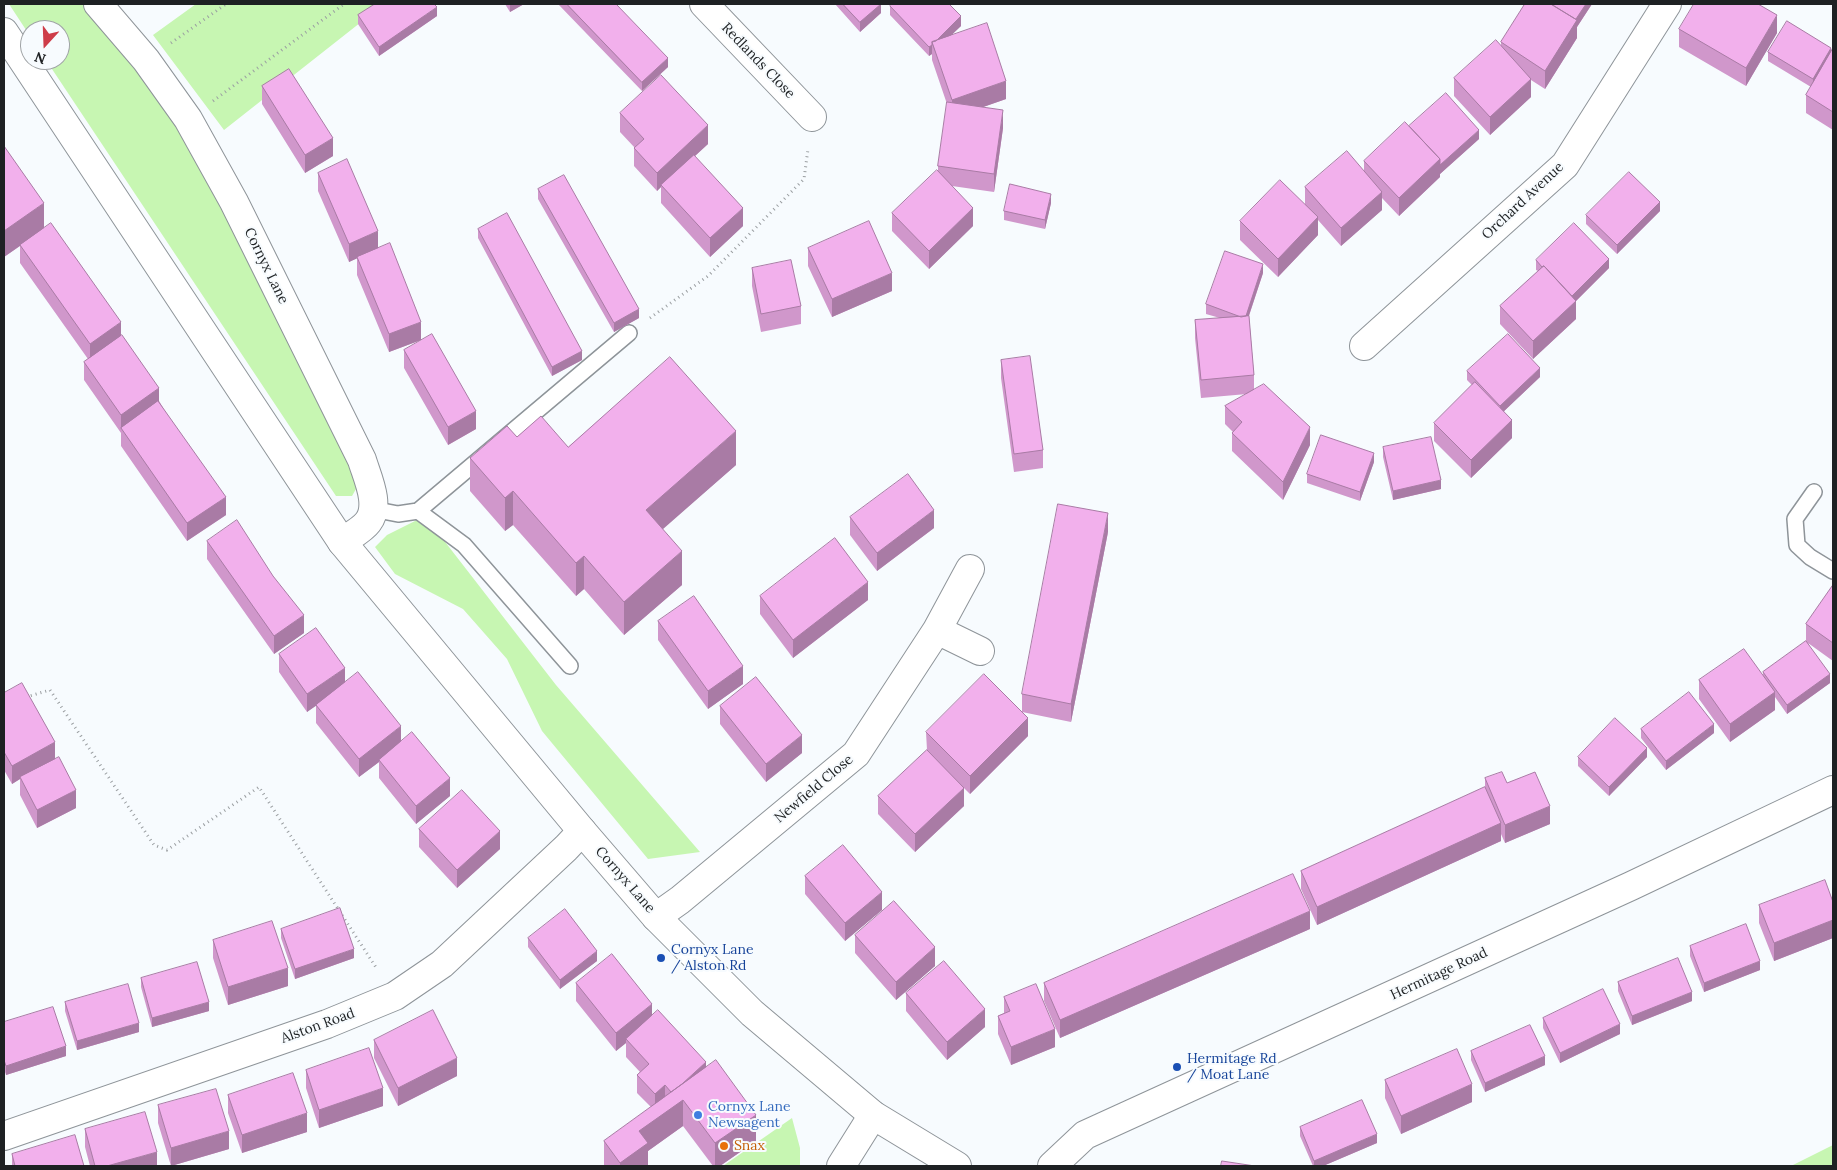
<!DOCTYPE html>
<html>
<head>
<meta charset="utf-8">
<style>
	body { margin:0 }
	#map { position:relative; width:1837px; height:1170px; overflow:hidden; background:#f7fbfe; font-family:Lora,serif }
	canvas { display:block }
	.frame { position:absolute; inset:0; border:5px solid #1e2123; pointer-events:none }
	.north { position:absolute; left:20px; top:20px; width:50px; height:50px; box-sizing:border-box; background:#f7fbfe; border:1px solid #a0a4a6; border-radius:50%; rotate:200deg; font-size:14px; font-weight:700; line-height:20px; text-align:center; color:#1e2123 }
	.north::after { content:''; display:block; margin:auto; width:18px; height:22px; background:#ce3d49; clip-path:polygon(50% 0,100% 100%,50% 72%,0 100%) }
</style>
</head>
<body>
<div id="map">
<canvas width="1837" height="1170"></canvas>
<div class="frame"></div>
<div class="north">N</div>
</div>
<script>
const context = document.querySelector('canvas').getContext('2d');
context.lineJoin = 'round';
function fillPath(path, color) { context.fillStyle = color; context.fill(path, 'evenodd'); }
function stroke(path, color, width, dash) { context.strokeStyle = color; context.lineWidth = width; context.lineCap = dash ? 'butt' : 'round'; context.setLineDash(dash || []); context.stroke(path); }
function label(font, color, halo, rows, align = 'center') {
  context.font = font + ' Lora,serif'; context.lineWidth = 4; context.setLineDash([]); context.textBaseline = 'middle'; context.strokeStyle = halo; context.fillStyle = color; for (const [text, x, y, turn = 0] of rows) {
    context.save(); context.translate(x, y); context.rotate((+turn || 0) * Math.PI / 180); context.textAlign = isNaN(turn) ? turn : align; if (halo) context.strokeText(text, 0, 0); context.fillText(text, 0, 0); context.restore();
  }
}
fillPath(new Path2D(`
	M9 4H84L141 74 199 162 352 462 356 489 352 496H336L46 60H60V30H30V36Z
	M196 4H384L224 130 153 35Z
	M425 516 556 685 700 852 648 859 542 731 507 659 463 609 395 574 375 547 387 535Z
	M792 1118 800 1148V1166H723Z
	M1833 1145V1166H1791Z`), '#c7f6b2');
const service = new Path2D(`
	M1814 492 1795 519 1797 545 1810 557 1833 571
	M372 509 398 514 418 511 629 333
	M418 511 464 545 570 666`);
const minor = new Path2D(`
	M98 4 146 60 188 119 234 202 362 460C367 477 381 505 368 522 362 530 350 536 342 542
	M704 4 812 117
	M1364 346 1565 165 1667 4
	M937 630 980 651
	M656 917 680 900 856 754 937 630 970 569
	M4 1136 327 1024 395 996 442 964 566 848 582 831
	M841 1166 873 1115
	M1052 1166 1085 1135 1631 886 1833 790`);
const tertiary = new Path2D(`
	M4 32 342 542 582 831 656 917 752 1013 873 1115 957 1166`);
stroke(service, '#8e9499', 18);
stroke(minor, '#8e9499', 30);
stroke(tertiary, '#8e9499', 30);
stroke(new Path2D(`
	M171 43 226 4
	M213 101 344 4
	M650 318 708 276 804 179 808 149
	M26 697 50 690 154 845 167 850 259 787 377 969`), '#9a9ea1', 3, [1, 4]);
stroke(service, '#fff', 15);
stroke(minor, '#fff', 28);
stroke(tertiary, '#fff', 28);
fillPath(new Path2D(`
	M505 4H524L510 12Z
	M558 4H616L668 67 642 91Z
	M835 4H880L881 13 860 32Z
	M1525 4H1592L1577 27V38L1545 89 1531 80V97L1490 135 1454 96V78L1501 46V42Z
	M890 6 961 26 950 36 1006 99 983 107 1003 128 994 192 952 186 973 226 929 269 892 231V213L938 171V166L947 104 932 60V54L929 56 890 15Z
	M358 15 437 16 379 56 358 24Z
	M1679 29 1777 33 1746 86 1679 47Z
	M1833 48V130L1806 113V95L1811 87 1768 61V52L1831 51Z
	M262 86 333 156 305 173 262 104Z
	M620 113 708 144 695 156 743 226 710 257 661 203V187L657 191 634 166V148H635L620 132Z
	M1409 126 1479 139 1440 174V177L1399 216 1382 198V210L1341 246 1318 220V235L1278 277 1240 240V221L1305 205V187L1364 171V161Z
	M4 146 44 229 121 336 226 515 187 541 121 446V433L84 380V362L88 359 20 263V246L4 257Z
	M318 173 378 248 421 340 389 352 357 275V258L349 262 318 191Z
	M538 189 639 318 614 332 538 199Z
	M1051 203 1045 229 1004 220V211Z
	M1660 211 1617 254 1586 224V215Z
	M478 229 582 360 552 376 478 238Z
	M808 248 892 291 832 317 808 266Z
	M1536 260 1609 268 1576 301V319L1533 359 1500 324V306L1538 271 1536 270Z
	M752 268 801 306V324L761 332 752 286Z
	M1263 273 1249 316 1254 375V390L1310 445 1283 500 1232 451V433L1233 432 1225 424V406L1247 394 1201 398 1195 338V320L1220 318 1206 314V304Z
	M404 350 476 429 448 445 404 368Z
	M1001 360 1043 450V468L1014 472 1001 378Z
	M1467 371 1540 377 1504 411 1512 438 1471 478 1434 441V423L1472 385 1467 380Z
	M517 437 568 447 736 465 662 529 682 585 624 635 584 589 576 596 513 525 505 531 470 491V458Z
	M1383 447 1441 489 1393 500 1383 457Z
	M1374 462 1360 501 1307 483V474Z
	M850 517 934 528 877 571 850 535Z
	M1108 532 1071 722 1022 712V694Z
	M207 541 304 633 274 654 207 559Z
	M1833 585V661L1808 643 1830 683 1787 714 1775 697V710L1730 742 1699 699V680L1763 676V672L1806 641V624Z
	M760 596 868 600 793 658 760 614Z
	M658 621 743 684 708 709 658 640Z
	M279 654 401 741 450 796 416 824 379 778V762L359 777 316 723V705L307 712 279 672Z
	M4 693 55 759 76 808 37 828 20 795V779L12 784 4 770Z
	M720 706 802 753 766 782 720 724Z
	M1641 729 1714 733 1666 770 1641 738Z
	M926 732 1028 736 970 794 955 779 964 806 915 852 878 814V796L927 750Z
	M1578 757H1647L1609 796 1578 766Z
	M1485 778 1507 783 1550 824 1505 843 1501 834V841L1317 925 1301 889V871L1485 787Z
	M419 829 500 849 457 888 419 847Z
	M805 876 882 910 845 941 805 894Z
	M1833 902V938L1774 961 1759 923V905Z
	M281 929 354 958 295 979 281 938Z
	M1310 929 1060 1038 1044 1001V983Z
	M855 935 935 966 896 1000 855 953Z
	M528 938 597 961 560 989 528 947Z
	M213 940 288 986 228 1005 213 958Z
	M1690 946 1760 970 1704 992 1690 956Z
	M141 978 209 1011 152 1027 141 987Z
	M1618 982 1692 1001 1632 1025 1618 991Z
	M576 983 652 1016 706 1067 756 1141 720 1166H713L683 1126 648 1151V1166H604V1141L651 1107 637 1093V1075L640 1072 626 1057V1043L616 1051 576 1001Z
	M906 993 985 1027 947 1060 906 1011Z
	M1004 997 1055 1047 1011 1065 998 1034V1016L1004 1013Z
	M65 1002 139 1032 77 1050 65 1011Z
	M1543 1018 1620 1034 1560 1063 1543 1028Z
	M4 1022 66 1056 6 1075 4 1069Z
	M374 1040 457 1076 398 1106 374 1058Z
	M1471 1051 1545 1065 1485 1092 1471 1060Z
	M306 1070 383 1106 319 1128 306 1088Z
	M1385 1080 1472 1102 1401 1134 1385 1098Z
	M228 1095 307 1132 242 1153 228 1113Z
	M158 1105 229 1149 171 1166 158 1123Z
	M1300 1127 1377 1143 1323 1166H1313L1300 1136Z
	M85 1129 157 1166H90L85 1147Z
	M12 1154 84 1166H12Z`), '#d097cb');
fillPath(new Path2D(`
	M510 4H524L510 12Z
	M881 4V13L860 32V22Z
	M1586 4H1592L1577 27V38L1545 89V71L1574 21Z
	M437 7V16L379 56V47Z
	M1777 15V33L1746 86V68Z
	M961 16V26L935 51 932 44Z
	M932 45V54L929 56V47Z
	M1831 48V57L1813 88V79Z
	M668 58V67L642 91V82Z
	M1531 79V97L1490 135V117Z
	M1006 81V99L952 118V100Z
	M1003 110V128L994 192V174Z
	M708 125V144L662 186 661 185V187L657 191V173Z
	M1479 130V139L1440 174V165Z
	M333 138V156L305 173V155Z
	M1440 159V177L1399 216V198Z
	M1382 192V210L1341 246V228Z
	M1051 194V203L1045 229V220Z
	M1660 202V211L1617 254V245Z
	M44 203V229L4 257V231Z
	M743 208V226L710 257V238Z
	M973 208V226L929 269V251Z
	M1318 217V235L1278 277V259Z
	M378 231V249L349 262V244Z
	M1609 259V268L1572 305V296Z
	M1263 264V273L1245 327V318Z
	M892 273V291L832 317V299Z
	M1576 301V319L1533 359V341Z
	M639 309V318L614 332V323Z
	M121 322V340L90 362V344Z
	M421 322V340L389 352V334Z
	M582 351V360L552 376V367Z
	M1540 368V377L1500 415V406Z
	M159 388V406L121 428V415Z
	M476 411V429L448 445V427Z
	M1512 420V438L1471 478V460Z
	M1310 427V445L1283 500V482Z
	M736 431V465L646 544V510Z
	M1374 453V462L1360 501V492Z
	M1441 480V489L1393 500V491Z
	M513 491V525L505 531V498Z
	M226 497V515L187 541V523Z
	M934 510V528L877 571V553Z
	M1108 513V532L1071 722V704Z
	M682 551V585L624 635V602Z
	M584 556V589L576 596V563Z
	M868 582V600L793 658V640Z
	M304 615V633L274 654V636Z
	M743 666V684L708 709V691Z
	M345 668V686L307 712V694Z
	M1830 674V683L1787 714V705Z
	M1775 692V710L1730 742V724Z
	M1028 718V736L970 794V776Z
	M1714 724V733L1666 770V761Z
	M401 726V744L379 760V762L359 777V759Z
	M802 735V753L766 782V764Z
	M55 742V760L20 777V779L12 784V766Z
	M1647 748V757L1609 796V787Z
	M450 778V796L416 824V806Z
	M964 788V806L915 852V834Z
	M76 790V808L37 828V810Z
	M1550 806V824L1505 843V825Z
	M1501 823V841L1317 925V907Z
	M500 831V849L457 888V870Z
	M882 892V910L845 941V923Z
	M1310 911V929L1060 1038V1020Z
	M1833 920V938L1774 961V943Z
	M935 947V966L896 1000V982Z
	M354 949V958L295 979V969Z
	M597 951V961L560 989V980Z
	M1760 961V970L1704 992V983Z
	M288 968V986L228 1005V987Z
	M1692 992V1001L1632 1025V1016Z
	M209 1002V1011L152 1027V1018Z
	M652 1004V1022L626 1039V1043L616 1051V1033Z
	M985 1009V1027L947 1060V1042Z
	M139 1023V1032L77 1050V1041Z
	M1620 1024V1034L1560 1063V1053Z
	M1055 1029V1047L1011 1065V1047Z
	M66 1046V1056L6 1075V1066Z
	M1545 1056V1065L1485 1092V1083Z
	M457 1058V1076L398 1106V1088Z
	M706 1062V1080L683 1100V1126L648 1151V1166H620V1163L639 1131 673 1093Z
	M1472 1084V1102L1401 1134V1116Z
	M665 1085V1103L655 1112V1094Z
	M383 1088V1106L319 1128V1110Z
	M307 1113V1132L242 1153V1135Z
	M756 1115V1141L720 1166H715V1143Z
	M229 1131V1149L171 1166V1148Z
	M1377 1134V1143L1323 1166H1314V1161Z
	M157 1152V1166H107Z`), '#a97ba5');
const building = new Path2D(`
	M375 4H434L437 7 379 47 358 15Z
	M567 4H616L668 58 642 82Z
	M843 4H881L860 22Z
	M892 4H949L961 16 936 41 932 42V45L929 47 890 6Z
	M1525 4H1551L1577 20 1545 71 1501 42Z
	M1551 4H1586L1576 19Z
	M1694 4H1758L1777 15 1746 68 1679 29Z
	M1787 21 1831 48 1813 79 1768 52Z
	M987 23 1006 81 952 100 932 42Z
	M1496 40 1531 79 1490 117 1454 78Z
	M1833 48V112L1806 95Z
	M289 69 333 138 305 155 262 86Z
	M661 75 708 125 657 173 634 148 644 139 620 113Z
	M1446 93 1479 130 1440 165V159L1409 126Z
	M947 102 1003 110 994 174 938 166Z
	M1405 122 1440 159 1399 198 1364 161Z
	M4 146 44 203 4 231Z
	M1347 151 1382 192 1341 228 1305 187Z
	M694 155 743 208 710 238 661 185Z
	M347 159 378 231 349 244 318 173Z
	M937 170 973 208 929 251 892 213Z
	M1629 172 1660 202 1617 245 1586 215Z
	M564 175 639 309 614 323 538 189Z
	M1280 180 1318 217 1278 259 1240 221Z
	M1010 184 1051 194 1045 220 1004 211Z
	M507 213 582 351 552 367 478 229Z
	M869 221 892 273 832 299 808 248Z
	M51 223 121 322 90 344 20 245Z
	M1574 223 1609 259 1572 296 1544 266 1542 267 1536 260Z
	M390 243 421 322 389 334 357 257Z
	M1225 251 1263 264 1246 316 1241 317 1206 304Z
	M791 260 801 306 761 314 752 268Z
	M1544 266 1576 301 1533 341 1500 306Z
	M1249 316 1254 375 1201 380 1195 320Z
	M432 334 476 411 448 427 404 350Z
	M1508 334 1540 368 1500 406 1467 371Z
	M122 335 159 388 121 415 84 362Z
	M1030 356 1043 450 1014 454 1001 360Z
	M670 357 736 431 646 510 682 551 624 602 584 556 576 563 513 491 505 498 470 458 507 426 517 437 541 416 568 447Z
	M1475 382 1512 420 1471 460 1434 423Z
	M1264 384 1310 427 1283 482 1232 433 1242 422 1225 406Z
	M158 401 226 497 187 523 121 428Z
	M1321 435 1374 453 1360 492 1307 474Z
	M1431 437 1441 480 1393 491 1383 447Z
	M908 474 934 510 877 553 850 517Z
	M1058 504 1108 513 1071 704 1022 694Z
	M237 520 273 576 304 615 274 636 207 541Z
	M835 538 868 582 793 640 760 596Z
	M1833 585V643L1806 624Z
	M694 596 743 666 708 691 658 621Z
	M316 628 345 668 307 694 279 654Z
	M1806 641 1830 674 1787 705 1763 672Z
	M1744 649 1775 692 1730 724 1699 680Z
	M358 672 401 726 359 759 316 705Z
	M984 674 1028 718 970 776 926 732Z
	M756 677 802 735 766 764 720 706Z
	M22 683 55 742 12 766 4 752V693Z
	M1689 692 1714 724 1666 761 1641 729Z
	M1615 718 1647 748 1609 787 1578 757Z
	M412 732 450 778 416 806 379 760Z
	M927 750 964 788 915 834 878 796Z
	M59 757 76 790 37 810 20 777Z
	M1502 772 1507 783 1535 772 1550 806 1505 825 1485 778Z
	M1485 787 1501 823 1317 907 1301 871Z
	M462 790 500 831 457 870 419 829Z
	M843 845 882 892 845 923 805 876Z
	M1293 874 1310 911 1060 1020 1044 983Z
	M1825 880 1833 902V920L1774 943 1759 905Z
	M894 901 935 947 896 982 855 935Z
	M340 908 354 949 295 969 281 929Z
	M565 909 597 951 560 980 528 938Z
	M272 921 288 968 228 987 213 940Z
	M1746 924 1760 961 1704 983 1690 946Z
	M612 954 652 1004 616 1033 576 983Z
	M1678 958 1692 992 1632 1016 1618 982Z
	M944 961 985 1009 947 1042 906 993Z
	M197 962 209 1002 152 1018 141 978Z
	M128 984 139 1023 77 1041 65 1002Z
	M1036 984 1055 1029 1011 1047 998 1016 1010 1011 1004 997Z
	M1603 989 1620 1024 1560 1053 1543 1018Z
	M53 1007 66 1046 6 1066 4 1060V1022Z
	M433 1010 457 1058 398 1088 374 1040Z
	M658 1010 706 1062 682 1084 671 1092 665 1085 655 1094 637 1075 649 1064 626 1039Z
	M1530 1025 1545 1056 1485 1083 1471 1051Z
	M369 1048 383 1088 319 1110 306 1070Z
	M1457 1049 1472 1084 1401 1116 1385 1080Z
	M716 1060 756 1115 715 1143 683 1100 639 1131 648 1143 620 1163 604 1141Z
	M293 1073 307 1113 242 1135 228 1095Z
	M216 1089 229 1131 171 1148 158 1105Z
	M1362 1100 1377 1134 1314 1161 1300 1127Z
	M145 1112 157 1152 107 1166H95L85 1129Z
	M75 1135 84 1166H15L12 1154Z
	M1222 1161 1255 1166H1221Z`);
fillPath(building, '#f2b0ec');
stroke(building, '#a97ba5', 1);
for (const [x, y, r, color] of [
	[661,958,5,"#1a4fb4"],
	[1177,1067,5,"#1a4fb4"],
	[698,1115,5,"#3f7fe0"],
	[724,1146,5,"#e8710a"]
]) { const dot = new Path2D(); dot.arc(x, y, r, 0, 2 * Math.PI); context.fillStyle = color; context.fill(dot); stroke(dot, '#f7fbfe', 2); }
label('14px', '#1e2123', '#f7fbfe', [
	["Redlands Close",758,61,46],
	["Orchard Avenue",1523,201,-43],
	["Cornyx Lane",266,266,64],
	["Newfield Close",814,789,-40],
	["Cornyx Lane",625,880,49],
	["Hermitage Road",1439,974,-25],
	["Alston Road",318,1026,-20]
]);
label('14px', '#164399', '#f7fbfe', [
	["Cornyx Lane",671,950],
	["/ Alston Rd",671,966],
	["Hermitage Rd",1187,1059],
	["/ Moat Lane",1187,1075]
], 'left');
label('14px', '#366cbe', '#f7fbfe', [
	["Cornyx Lane",708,1107],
	["Newsagent",708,1123]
], 'left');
label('14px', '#c56008', '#f7fbfe', [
	["Snax",734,1146]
], 'left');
</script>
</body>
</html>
